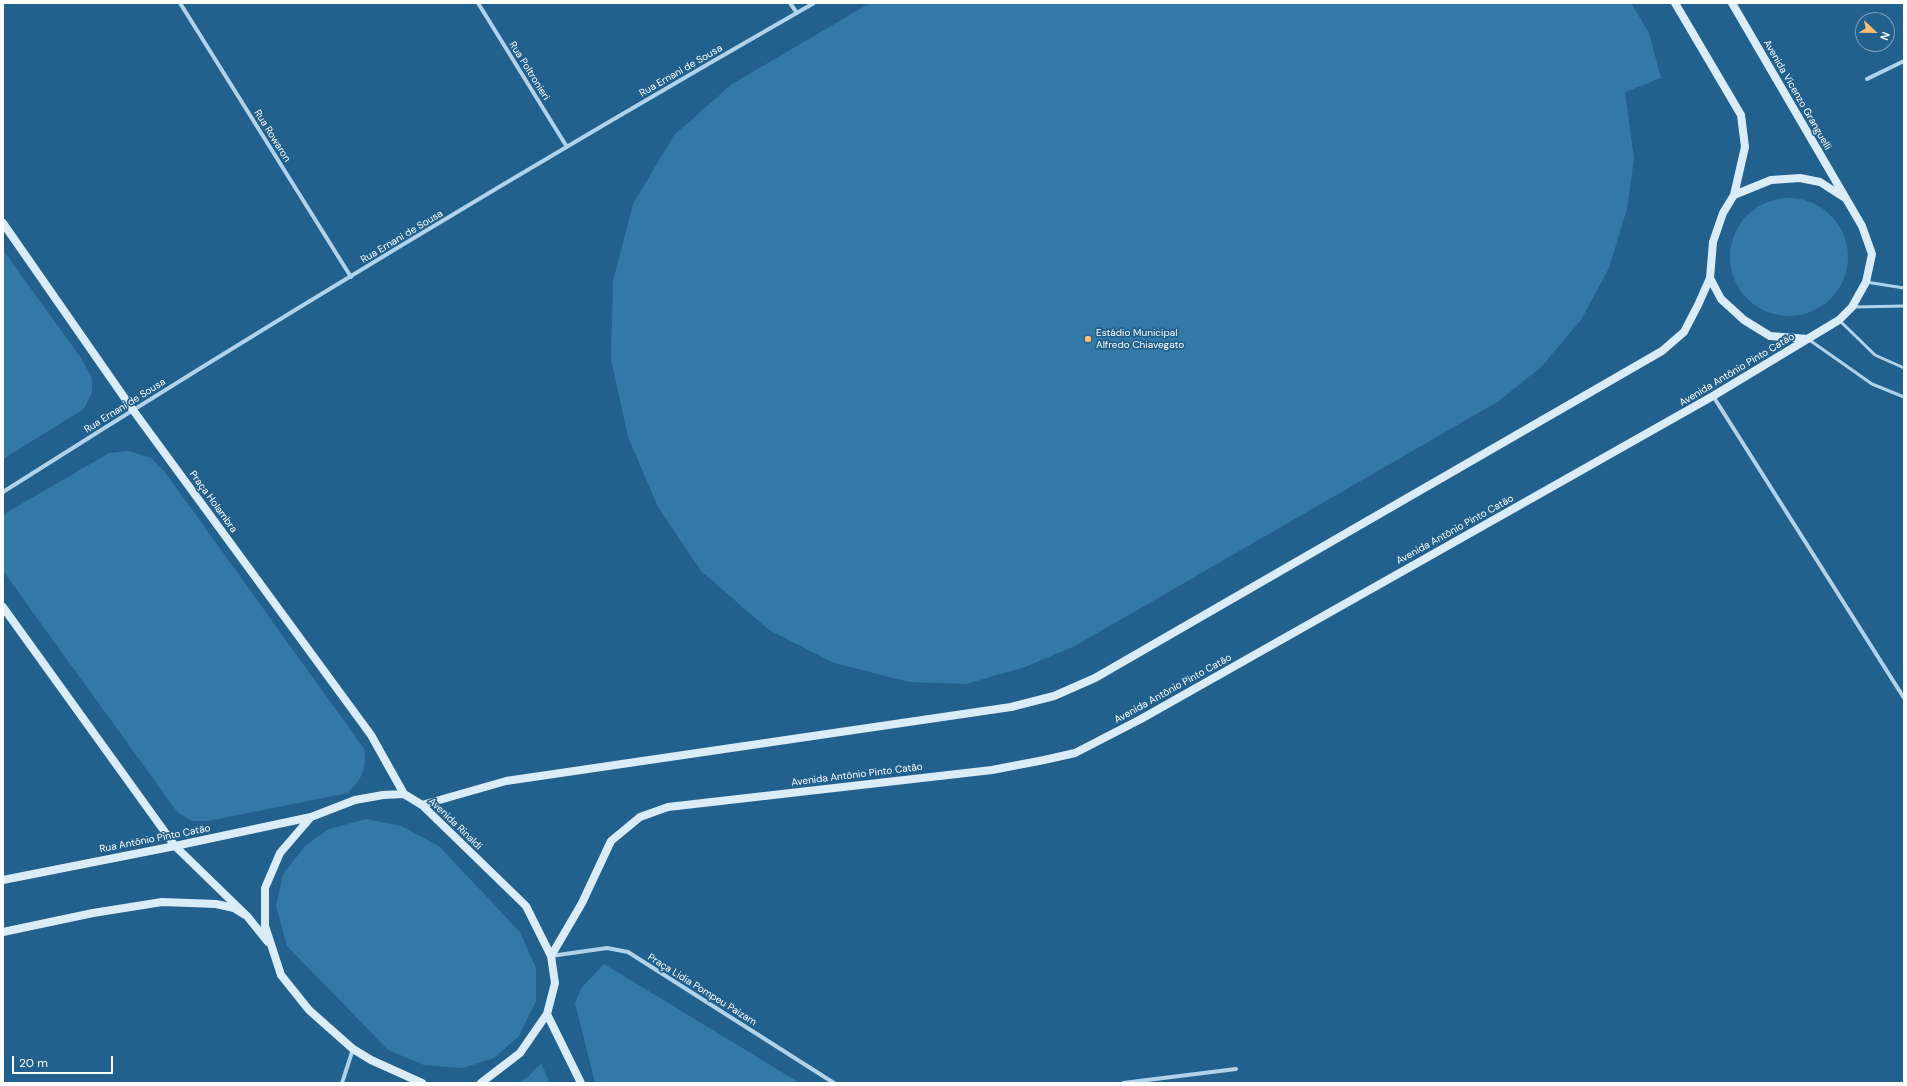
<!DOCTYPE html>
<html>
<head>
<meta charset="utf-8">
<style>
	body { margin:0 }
	#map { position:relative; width:1907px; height:1086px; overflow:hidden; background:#22608d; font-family:"DM Sans",sans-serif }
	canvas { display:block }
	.frame { position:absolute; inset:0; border:4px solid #fff; pointer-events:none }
	.north { position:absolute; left:1855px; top:12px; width:40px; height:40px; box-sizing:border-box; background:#22608d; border:1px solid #7aa0bb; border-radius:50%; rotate:112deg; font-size:11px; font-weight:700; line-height:16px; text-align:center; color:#fff }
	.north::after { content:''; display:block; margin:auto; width:14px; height:18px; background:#f8be72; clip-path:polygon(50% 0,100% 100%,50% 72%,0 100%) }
	.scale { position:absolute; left:12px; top:1056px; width:101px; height:18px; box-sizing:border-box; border:2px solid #fff; border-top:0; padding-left:5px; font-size:12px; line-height:14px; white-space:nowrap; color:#fff; -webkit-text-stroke:3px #22608d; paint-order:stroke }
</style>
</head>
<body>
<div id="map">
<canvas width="1907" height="1086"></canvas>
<div class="frame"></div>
<div class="north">N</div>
<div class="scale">20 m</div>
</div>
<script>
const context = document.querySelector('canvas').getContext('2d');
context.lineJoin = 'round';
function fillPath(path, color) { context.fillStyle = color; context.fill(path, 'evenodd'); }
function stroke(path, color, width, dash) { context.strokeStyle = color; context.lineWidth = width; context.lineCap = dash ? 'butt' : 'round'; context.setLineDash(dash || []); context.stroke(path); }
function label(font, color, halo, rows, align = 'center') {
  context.font = font + ' "DM Sans",sans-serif'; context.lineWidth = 3.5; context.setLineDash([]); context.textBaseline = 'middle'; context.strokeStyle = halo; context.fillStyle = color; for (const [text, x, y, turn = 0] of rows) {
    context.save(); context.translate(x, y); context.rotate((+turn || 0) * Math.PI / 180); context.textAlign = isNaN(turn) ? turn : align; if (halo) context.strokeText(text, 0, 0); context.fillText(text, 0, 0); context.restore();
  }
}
fillPath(new Path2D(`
	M870 3H1631L1649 33 1661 78 1625 92 1634 158 1627 209 1609 268 1581 320 1541 367 1499 401 1075 646 1025 667 966 684 909 682 834 663 769 630 701 571 658 507 628 437 611 359 613 281 633 204 674 135 732 84Z
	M1730 257a59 59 0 1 1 118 0a59 59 0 1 1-118 0Z
	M3 250 81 358 92 378V392L84 409 3 459Z
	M129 451 151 458 165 472 365 750C365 772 363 777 348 793L208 821H192L178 813 3 571V516L6 513 109 453Z
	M366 819 401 826 439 846 520 932 536 968V1001L519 1036 494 1058 463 1068 424 1065 388 1050 287 946 276 906 283 874 306 845 329 829Z
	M604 964 800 1083H595L575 1003 582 987Z
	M541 1063 550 1083H517L528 1077Z`), '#3279a8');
stroke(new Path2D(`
	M1866 282 1904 288
	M1854 307 1904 306
	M1839 320 1875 355 1904 368
	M1808 339 1872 384 1904 397`), '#b0d3eb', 3);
stroke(new Path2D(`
	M180 3 351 277
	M478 3 567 147
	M790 3 797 13
	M1867 79 1904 61
	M1713 396 1904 698
	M3 492C269 323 540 160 814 3
	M551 956 607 948 628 952 834 1083
	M342 1083 353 1049
	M1123 1083 1236 1069`), '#b0d3eb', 4);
stroke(new Path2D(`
	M1675 3 1741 115 1745 147 1734 195
	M3 223 133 410 371 735 404 794
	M1808 339 1770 336 1744 320 1721 299 1710 278 1713 242 1723 213 1734 195 1771 180 1800 178 1820 182 1845 198
	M3 607 175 846 247 916
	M422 805 506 781 1011 707 1054 696 1095 678 1662 351 1684 332 1698 305 1710 278
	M3 880 175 846 311 817
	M3 932 93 913 162 902 216 904 234 908 247 916 268 942
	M551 956 582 903 611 841 640 817 668 807 992 770 1044 760 1075 753 1141 719 1713 396 1839 320 1852 307 1866 282 1872 254 1862 226 1732 3
	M547 1014 581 1083
	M422 1083 371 1060 353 1049 309 1010 281 975 265 926V888L280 853 311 817 355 800 383 795 404 794 422 805 526 906 551 956 555 983 547 1014 520 1053 481 1083`), '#dbecf9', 8);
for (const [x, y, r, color] of [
	[1088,339,4,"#f8be72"]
]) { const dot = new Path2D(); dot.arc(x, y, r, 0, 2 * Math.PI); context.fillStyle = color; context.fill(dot); stroke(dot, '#22608d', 1.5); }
label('10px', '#fff', '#22608d', [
	["Rua Poltronieri",529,71,58],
	["Rua Ernani de Sousa",681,71,-30],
	["Avenida Vicenzo Granguelli",1797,95,60],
	["Rua Rowaron",272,136,58],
	["Rua Ernani de Sousa",402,237,-31],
	["Avenida Antônio Pinto Catão",1737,370,-31],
	["Rua Ernani de Sousa",125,406,-32],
	["Praça Holambra",213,502,54],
	["Avenida Antônio Pinto Catão",1455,530,-29],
	["Avenida Antônio Pinto Catão",1173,689,-29],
	["Avenida Antônio Pinto Catão",857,775,-7],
	["Avenida Rinaldi",455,824,44],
	["Rua Antônio Pinto Catão",155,839,-11],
	["Praça Lidia Pompeu Paizam",702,990,32]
]);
label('10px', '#fff', '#22608d', [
	["Estádio Municipal",1096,333],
	["Alfredo Chiavegato",1096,345]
], 'left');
</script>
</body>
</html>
